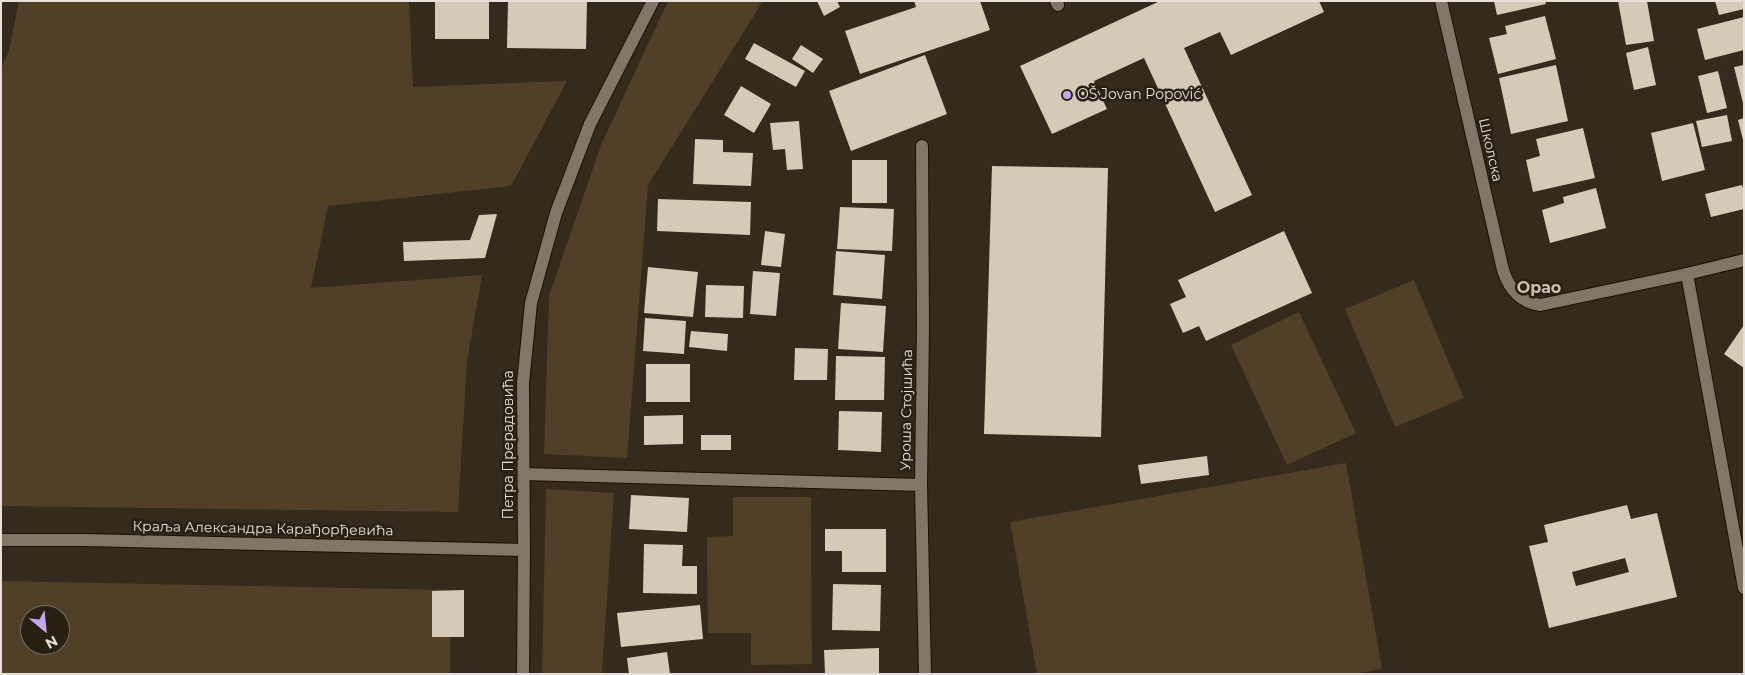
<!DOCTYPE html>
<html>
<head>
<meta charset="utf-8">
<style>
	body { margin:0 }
	#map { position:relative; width:1745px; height:675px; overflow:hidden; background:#342a1d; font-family:Montserrat,sans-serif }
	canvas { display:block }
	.frame { position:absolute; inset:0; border:2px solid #e7e0d8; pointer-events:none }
	.north { position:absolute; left:20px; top:605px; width:50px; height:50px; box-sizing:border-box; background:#292014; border:1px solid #756d62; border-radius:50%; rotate:152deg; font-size:14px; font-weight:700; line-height:20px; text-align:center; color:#e7e0d8 }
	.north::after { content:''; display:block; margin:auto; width:18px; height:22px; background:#c6a6f0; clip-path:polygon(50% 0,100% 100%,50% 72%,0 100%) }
</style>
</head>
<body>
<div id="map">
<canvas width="1745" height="675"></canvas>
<div class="frame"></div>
<div class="north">N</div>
</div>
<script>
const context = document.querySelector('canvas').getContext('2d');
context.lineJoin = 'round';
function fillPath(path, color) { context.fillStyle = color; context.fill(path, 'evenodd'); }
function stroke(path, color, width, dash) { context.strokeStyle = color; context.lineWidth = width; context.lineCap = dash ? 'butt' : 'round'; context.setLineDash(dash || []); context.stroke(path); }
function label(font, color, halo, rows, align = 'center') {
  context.font = font + ' Montserrat,sans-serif'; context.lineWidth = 5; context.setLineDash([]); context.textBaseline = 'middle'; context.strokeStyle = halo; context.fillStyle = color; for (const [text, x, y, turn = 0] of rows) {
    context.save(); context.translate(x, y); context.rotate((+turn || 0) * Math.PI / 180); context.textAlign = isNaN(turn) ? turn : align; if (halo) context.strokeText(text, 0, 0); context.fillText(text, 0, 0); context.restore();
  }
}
fillPath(new Path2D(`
	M19 1H409L413 87 567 81 511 186 328 206 311 288 482 275 467 361 458 512 1 506V68L9 51Z
	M668 1H763L648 185 627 458 544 454 549 296 601 145Z
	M1414 280 1464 398 1395 427 1345 309Z
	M1299 312 1356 433 1287 465 1231 345Z
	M1346 463 1382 669 1354 674H1037L1010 522Z
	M546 489 614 493 602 674H542Z
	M733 497H811L812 664 751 665V633H708L707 537 733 536Z
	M1 581 450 590V674H1ZM30 615H60V645H30Z`), '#514028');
fillPath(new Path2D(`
	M435 1H489V39H435Z
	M508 1H587L586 49 507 48Z
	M817 1H837L840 7 824 16Z
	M914 1H980L990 30 860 74 845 31 916 7Z
	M1160 1H1319L1324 12 1231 55 1220 32 1184 48 1252 195 1215 212 1144 58 1094 81 1107 109 1052 134 1020 66Z
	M1494 1H1545L1546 4 1497 15Z
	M1618 1H1647L1654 41 1626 45Z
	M1715 1H1744V9L1719 15Z
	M1545 16 1556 59 1498 74 1489 38 1507 34 1505 26Z
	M1744 17V50L1705 60 1697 29Z
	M754 43 805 71 796 87 745 59Z
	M801 45 823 59 813 73 792 59Z
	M1648 47 1656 85 1634 90 1626 53Z
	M925 55 947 114 851 151 829 91Z
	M1556 65 1568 121 1511 134 1499 78Z
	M1744 65V103H1743L1734 67Z
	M1718 71 1727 108 1707 113 1698 76Z
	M741 86 771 104 754 133 724 115Z
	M1727 115 1732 141 1702 147 1696 121Z
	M1744 118V140H1743L1738 120Z
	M799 121 803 169 787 170 785 149 773 150 770 123Z
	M1693 123 1705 170 1662 181 1651 133Z
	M1583 128 1595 178 1533 192 1526 160 1540 156 1536 139Z
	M695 139 723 140V152L753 153 751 186 693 184Z
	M852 160H887V203H852Z
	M992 166 1108 168 1101 437 984 434Z
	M1742 185 1744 192V209L1711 217 1705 194Z
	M1596 188 1606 228 1550 243 1542 210 1564 203 1563 197Z
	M658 199 751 202 750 235 657 231Z
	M840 207 894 209 892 251 837 249Z
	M497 214 485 258 404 261 403 242 470 240 479 215Z
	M765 231 785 234 781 267 761 265Z
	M1284 231 1312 293 1206 341 1199 326 1183 333 1170 304 1186 297 1178 280Z
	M836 251 885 255 882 299 833 295Z
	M648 267 698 272 693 317 644 313Z
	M753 271 780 273 776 316 750 314Z
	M706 285 744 286 743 318 705 317Z
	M841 303 886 306 883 352 838 349Z
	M645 318 686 321 684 354 643 351Z
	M1744 325V368L1724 354Z
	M691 331 728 334 727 351 689 347Z
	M795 348 828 349 827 380H794Z
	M836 356 885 357 884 400H835Z
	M646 364H690V402H646Z
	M839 411 882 412 881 452 838 450Z
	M683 415V444L644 445V416Z
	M701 435H731V450H701Z
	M1207 456 1209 475 1141 484 1138 465Z
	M631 495 689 498 687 532 629 529Z
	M1627 505 1631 519 1657 513 1677 597 1549 628 1529 546 1548 542 1544 525ZM1625 558 1629 572 1576 586 1572 572Z
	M825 529H886V572H842V551H825Z
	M644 544 683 545 682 566H697V594L643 593Z
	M833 584 881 585 880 631 832 630Z
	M464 590V637H432V591Z
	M700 605 703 639 621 647 617 613Z
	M879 648V674H825L824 650Z
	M667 652 670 674H629L627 658Z`), '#d5c9b8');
const service = new Path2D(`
	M1056 1 1058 5
	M1687 274 1744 588`);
const minor = new Path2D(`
	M1441 1 1503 270C1509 289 1520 302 1540 305L1687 274 1744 260
	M922 146 923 326 921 485 925 674
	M524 474 921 485
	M524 550 523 383 531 303 556 213 590 124 653 1`);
const tertiary = new Path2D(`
	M1 540H84L524 550 523 674`);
stroke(service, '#1b1207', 14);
stroke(minor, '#1b1207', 14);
stroke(tertiary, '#1b1207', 14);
stroke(service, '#817667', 12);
stroke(minor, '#817667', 12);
stroke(tertiary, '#817667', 12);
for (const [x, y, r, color] of [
	[1067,95,5,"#c6a6f0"]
]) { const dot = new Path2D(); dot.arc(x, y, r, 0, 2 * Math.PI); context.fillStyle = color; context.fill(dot); stroke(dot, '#292014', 2); }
label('14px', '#e7e0d8', '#292014', [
	["OŠ Jovan Popović",1077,95]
], 'left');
label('14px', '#e7e0d8', '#292014', [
	["Школска",1490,150,77],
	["Уроша Стојшића",907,410,-89],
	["Петра Прерадовића",509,445,-90],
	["Краља Александра Карађорђевића",263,529,1]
]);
label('bold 16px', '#ccbfaf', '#292014', [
	["Орао",1539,288]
]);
</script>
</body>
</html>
